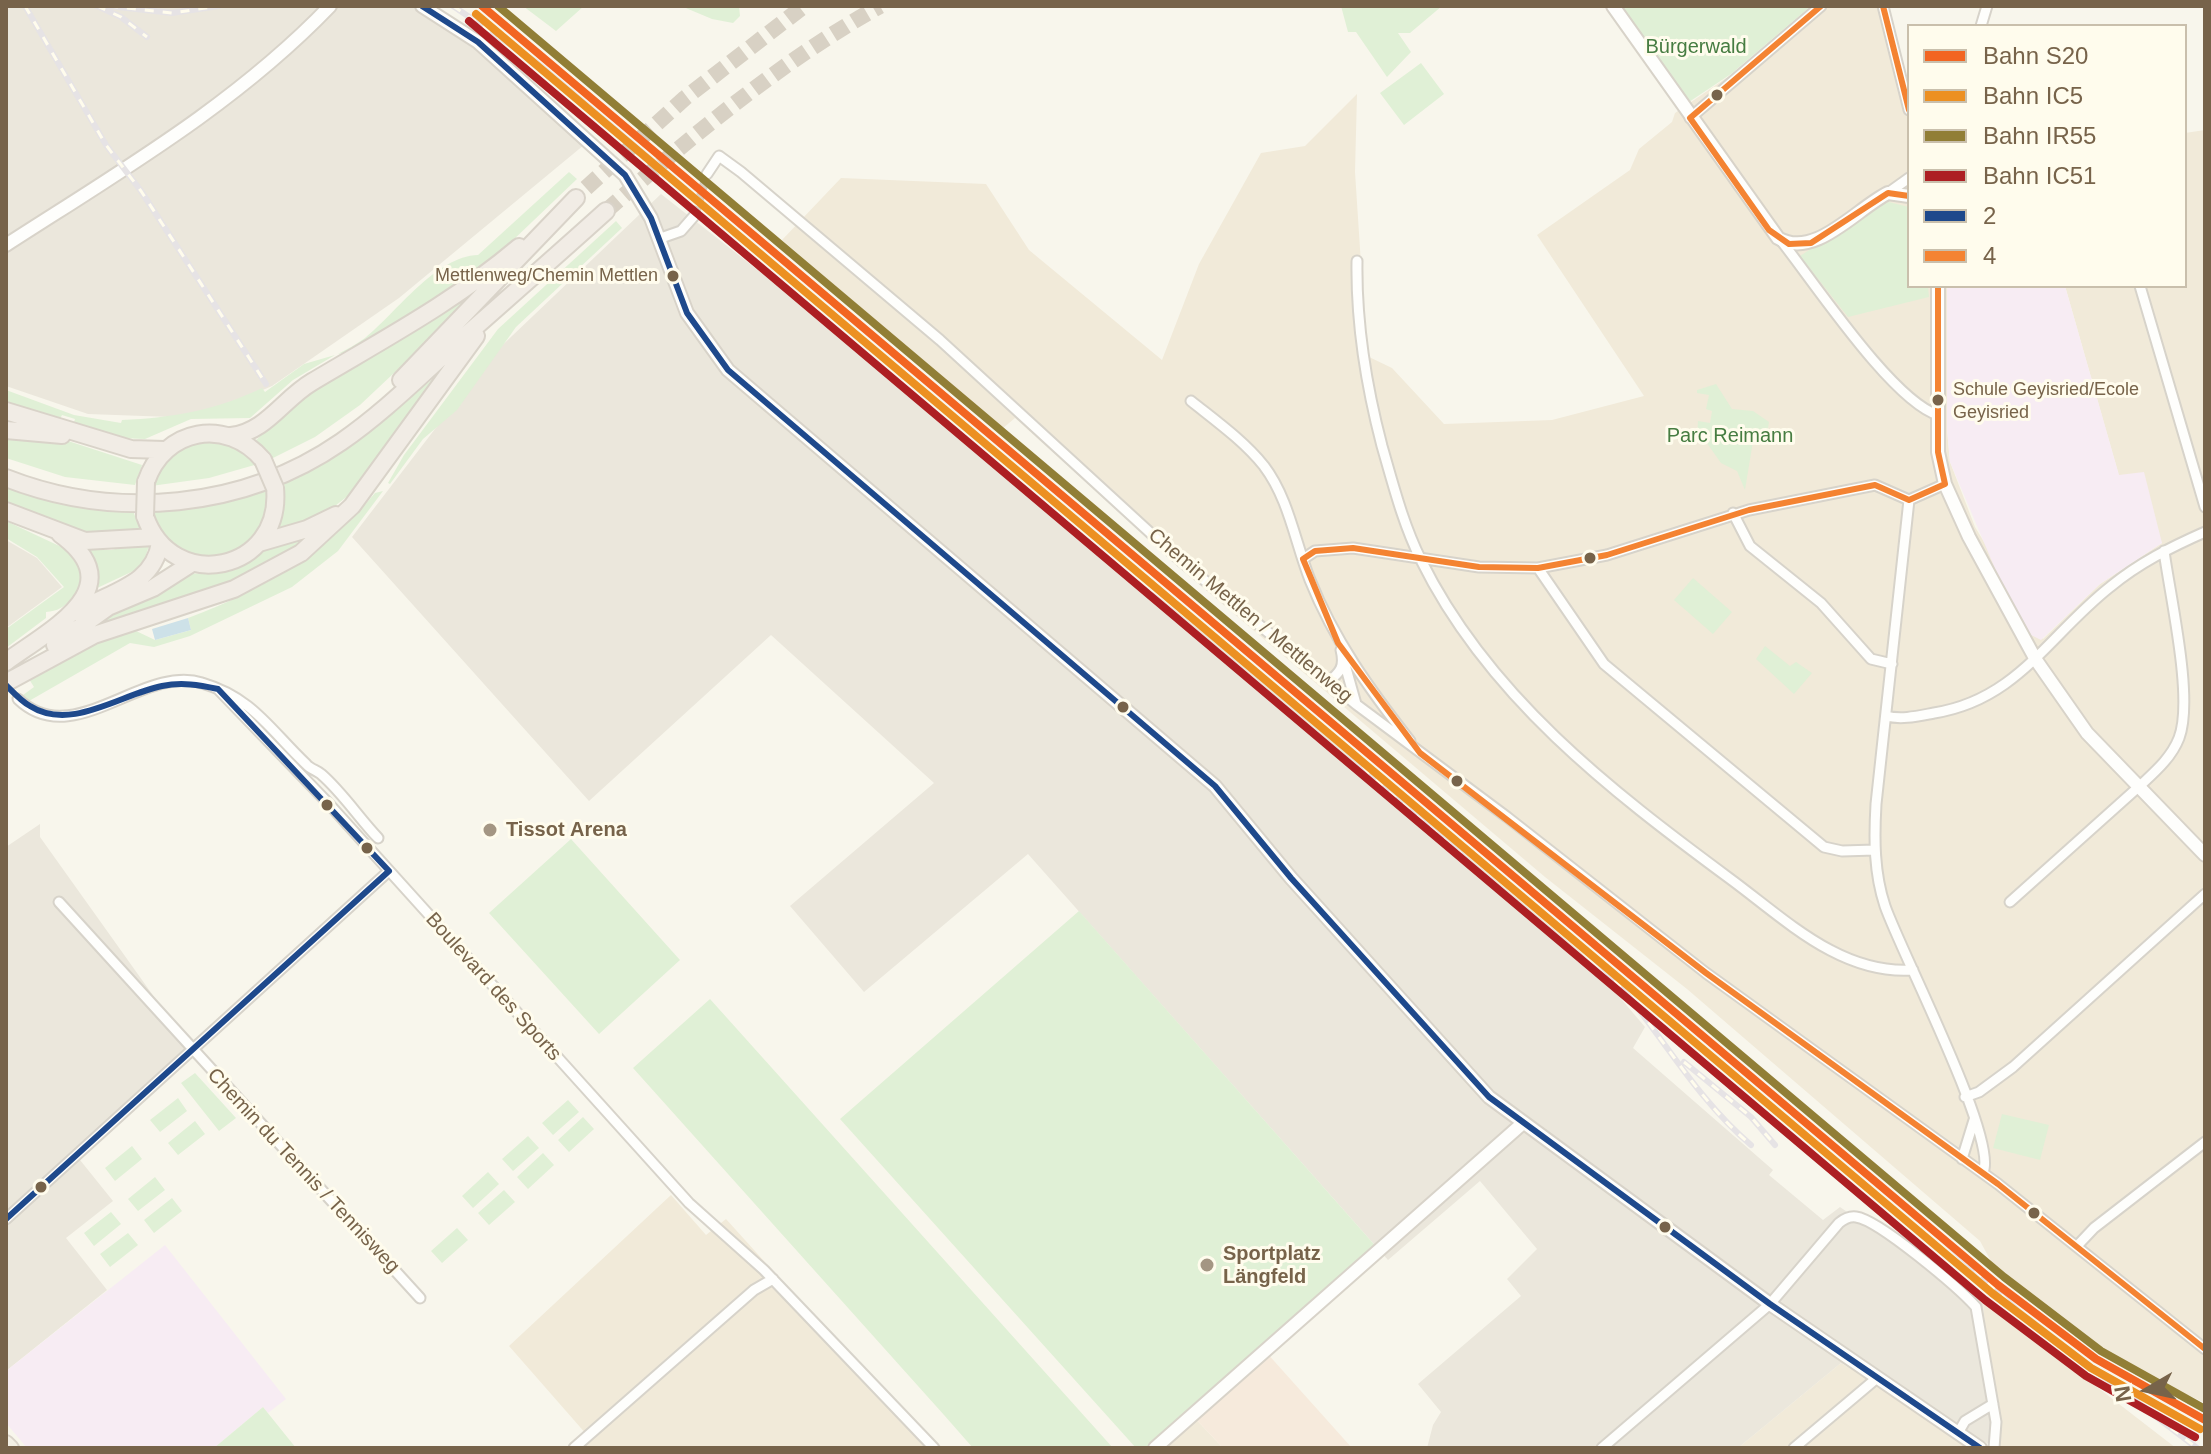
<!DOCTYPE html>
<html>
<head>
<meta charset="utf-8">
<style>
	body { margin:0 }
	#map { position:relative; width:2211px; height:1454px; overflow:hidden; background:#f8f6ec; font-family:Helvetica,sans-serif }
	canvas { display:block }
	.frame { position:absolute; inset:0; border:8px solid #77634a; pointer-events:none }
	.legend { position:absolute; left:1907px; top:24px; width:280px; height:264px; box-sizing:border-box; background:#fffced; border:2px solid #c9bfac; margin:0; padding:10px 14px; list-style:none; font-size:24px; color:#77634a }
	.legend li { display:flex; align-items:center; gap:16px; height:40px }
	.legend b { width:40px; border:2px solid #c9bfac }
	.north { position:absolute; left:2107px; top:1350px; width:80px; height:80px; -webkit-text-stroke:6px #fffced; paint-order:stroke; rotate:261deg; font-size:22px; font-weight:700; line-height:32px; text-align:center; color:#77634a }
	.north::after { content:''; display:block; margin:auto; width:28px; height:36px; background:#77634a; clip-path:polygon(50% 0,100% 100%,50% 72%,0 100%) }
</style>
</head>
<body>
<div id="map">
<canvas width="2211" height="1454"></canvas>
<div class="frame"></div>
<ul class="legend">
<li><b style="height:10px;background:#f26522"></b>Bahn S20</li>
<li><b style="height:10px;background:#ec9022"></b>Bahn IC5</li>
<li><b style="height:10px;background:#917e36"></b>Bahn IR55</li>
<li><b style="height:10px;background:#ad1f23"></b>Bahn IC51</li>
<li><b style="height:10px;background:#1e498c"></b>2</li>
<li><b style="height:10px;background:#f48332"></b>4</li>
</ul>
<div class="north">N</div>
</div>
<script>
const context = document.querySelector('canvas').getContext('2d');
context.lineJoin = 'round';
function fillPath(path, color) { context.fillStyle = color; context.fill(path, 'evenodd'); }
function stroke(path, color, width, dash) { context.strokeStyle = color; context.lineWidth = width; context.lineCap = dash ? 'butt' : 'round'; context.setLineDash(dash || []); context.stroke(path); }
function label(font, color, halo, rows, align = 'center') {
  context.font = font + ' Helvetica,sans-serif'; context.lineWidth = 6; context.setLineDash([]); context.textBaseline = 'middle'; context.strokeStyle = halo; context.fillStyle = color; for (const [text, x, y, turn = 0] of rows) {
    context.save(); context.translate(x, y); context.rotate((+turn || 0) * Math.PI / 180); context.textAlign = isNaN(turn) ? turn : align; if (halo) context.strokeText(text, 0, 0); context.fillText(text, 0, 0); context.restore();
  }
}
fillPath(new Path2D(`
	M1811 6H1888L1909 86V286H1953L1947 288V429L1950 462 1975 527 2043 639 2100 584 2162 543 2119 476 2065 286H2185V133L2205 130V1403L2130 1368 2040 1303 1992 1263 1980 1241 1880 1155 1687 989 1545 877 1181 569 1015 418 1002 429 782 240 841 178 986 184 1029 250 1162 360 1199 264 1261 153 1305 146 1357 94 1355 172 1367 356 1392 368 1444 424 1552 420 1644 396 1537 235 1630 170 1639 149 1672 122 1675 113 1732 74Z
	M671 1195 706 1235 726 1219 933 1448H574L587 1435 509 1346Z
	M1983 1304 2053 1353 2176 1448H1996Z
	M1841 1363 1993 1448H1738Z
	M1193 1416 1223 1448H1157Z`), '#f1ead9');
fillPath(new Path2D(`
	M1266 1352 1352 1448H1223L1193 1416Z`), '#f6eadc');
fillPath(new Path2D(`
	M6 6H422L590 140 399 298 272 386 217 410 171 417 88 414 6 386Z
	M661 194 914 393 1065 526 1149 595 1153 592 1226 651 1582 953 1645 1027 1633 1048 1773 1170 1769 1175 1823 1220 1840 1207 1895 1245 1903 1236 1983 1304 1996 1448 1841 1363 1738 1448H1427L1433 1425 1441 1412 1418 1384 1521 1296 1507 1279 1537 1249 1480 1181 1388 1260 1028 854 864 992 790 906 934 783 771 635 589 801 352 537 491 356Z
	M6 540 37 558 62 587 6 628Z
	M40 824V837L192 1050 76 1155 113 1201 66 1238 107 1290 6 1371V847Z`), '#ebe7dc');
fillPath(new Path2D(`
	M1953 286H2065L2119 475 2144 472 2162 543 2100 584 2041 640 2031 635 1999 578 1950 462 1947 429V288Z
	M165 1245 286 1399 268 1413 263 1407 214 1448H27L6 1423V1371Z`), '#f7ecf3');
fillPath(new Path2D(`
	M523 6H584L556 31Z
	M681 6H739L740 16 733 23 712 19Z
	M1341 6H1442L1410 33H1398L1411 52 1387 77 1356 32H1348Z
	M1619 6H1811L1731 74 1686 104Z
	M1421 63 1444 94 1404 125 1380 93Z
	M569 172 577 179 510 243 463 280 351 351 338 354C347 349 357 344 365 338 396 313 436 256 478 255Z
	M1889 202 1909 207V286H1928L1929 297 1848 317 1800 256 1878 205Z
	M616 221 622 228 516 327 457 410 423 439 390 484 388 483 404 455 498 329Z
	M474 290 428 341 360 405 315 437 273 458 256 440 301 398Z
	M335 355 293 380 250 418 191 419 145 439 119 438 73 425 75 419 62 415 59 421 6 404V390L74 415 121 423 122 420C172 418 217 410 262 388L265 392 304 364Z
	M434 378 349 495 321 517 277 531 285 501 284 482 340 452Z
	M1716 384 1732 409 1753 411 1769 422 1767 435H1754L1745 490 1737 471 1721 463 1704 439 1697 436 1698 421 1710 423 1712 411 1706 409 1709 395 1697 393V390Z
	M6 433 65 440 142 465 135 485 65 477 6 458Z
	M221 440 244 451 258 464 209 478 151 486C171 450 180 443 221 440Z
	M6 486 77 506 133 511 141 531 94 538 6 504Z
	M268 489C268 496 270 507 267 514 255 556 204 571 171 544 162 537 156 521 151 511L206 506Z
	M383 491 338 551 292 587 190 636 154 647 130 643 29 701 23 695 34 687 29 679 95 643 134 630 155 640 191 630 188 618C262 590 324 555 375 493Z
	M6 521 68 550 82 570C80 592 68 611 46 612V618L6 648V629L64 587 37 557 6 538Z
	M312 536 257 574 86 630 189 574 226 571 247 563 266 549Z
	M137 544 149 546 142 567 95 589 86 549 111 550Z
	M1693 578 1732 612 1713 634 1674 600Z
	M1765 646 1790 666 1796 662 1812 673 1794 694 1756 659Z
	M571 839 680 960 599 1034 489 913Z
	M1079 911 1380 1251 1155 1448H1136L840 1119Z
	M710 999 1113 1448H973L944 1415 633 1068Z
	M195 1073 236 1118 219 1131 181 1083Z
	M178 1098 187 1111 160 1132 150 1120Z
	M568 1100 579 1112 553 1135 542 1123Z
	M2002 1114 2049 1125 2040 1160 1993 1148Z
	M583 1117 594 1129 569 1152 558 1140Z
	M195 1121 205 1134 178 1155 168 1143Z
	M528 1136 539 1148 513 1171 502 1159Z
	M132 1146 142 1159 115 1181 105 1168Z
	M543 1153 554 1165 528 1189 517 1177Z
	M488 1172 499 1184 473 1208 462 1196Z
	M155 1177 165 1190 138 1211 128 1199Z
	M504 1190 515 1202 489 1225 478 1213Z
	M172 1198 182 1211 154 1233 144 1220Z
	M111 1212 121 1224 94 1246 84 1233Z
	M457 1228 468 1240 442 1263 431 1251Z
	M128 1233 138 1245 110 1267 100 1254Z
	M263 1407 296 1448H214Z`), '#e0f0d6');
fillPath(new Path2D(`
	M188 618 191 630 155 640 152 629Z`), '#cde1e8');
stroke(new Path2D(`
	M695 215 707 174`), '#d8d1c4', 9, [9, 4.5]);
stroke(new Path2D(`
	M586 188 685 98 804 6
	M606 211C692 136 780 62 880 6`), '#d8d1c4', 16, [16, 8]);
const street = new Path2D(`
	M1883 6 1909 110
	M1981 26 1987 6
	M1690 118 1821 6
	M707 174 719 156 741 172 940 340 1181 561 1357 705 1507 817 1706 973 1998 1184 2205 1349
	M1888 193 1909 178
	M1779 238C1812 279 1892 401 1938 415
	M658 239 681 231 695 215
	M1357 261C1356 324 1366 385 1382 446 1393 484 1403 524 1421 560 1488 696 1610 790 1729 878 1785 919 1840 975 1913 970
	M2140 286 2205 507
	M1191 401C1216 421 1244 441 1264 466 1289 499 1295 542 1310 580 1334 640 1370 690 1410 741
	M1909 500 1876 804C1874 839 1874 873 1885 906 1900 950 1999 1141 1983 1172
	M1733 513 1750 546 1821 603 1871 659 1892 664
	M1303 559 1315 551 1353 548 1479 567 1538 568 1607 555 1749 510 1875 485 1909 500 1945 484
	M1538 568 1604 664 1824 847 1842 851 1875 850
	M1344 661 1356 704
	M1328 682C1341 672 1345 666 1341 650
	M218 689 329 804 689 1203 764 1270 934 1448
	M18 699C73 752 143 664 202 683 253 698 270 730 306 764 310 769 316 770 321 774 342 792 359 818 378 838
	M1886 716C1902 720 1918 716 1934 713 2017 700 2049 635 2110 587 2139 563 2171 547 2205 532
	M59 902 420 1298
	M2010 902 2144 782C2158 769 2172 756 2179 738 2194 699 2170 596 2164 551
	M1965 1097 1979 1092 2013 1067 2205 894
	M1962 1159 1974 1120
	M6 1219 389 871
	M2077 1246 2094 1228 2205 1142
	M1958 1433 1965 1421 1993 1404
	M574 1448 754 1290 773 1279
	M1602 1448 1770 1304 1839 1223C1844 1219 1849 1216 1856 1217 1879 1220 1959 1288 1976 1307L1996 1422 1994 1448
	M1794 1448 1877 1378`);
const secondary = new Path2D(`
	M422 6 478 42 625 175 651 218 687 313 728 370 1215 786 1291 878 1489 1097 1770 1304 1980 1448
	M1613 6 1778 238C1814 260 1856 209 1888 193L1909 196
	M6 245C119 172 236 104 330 6
	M1938 286V452L1945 484 1969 537 2036 660 2087 733 2205 855
	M1155 1448 1523 1123`);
const primary = new Path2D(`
	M6 1443 11 1448`);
const highway = new Path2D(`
	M401 380 576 198
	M6 411 131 449 164 450
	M6 430 62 435
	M231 436C266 432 283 399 312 382 384 339 454 302 519 247
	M6 478C116 521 244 509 341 442 383 413 419 377 456 344 506 300 556 256 606 211
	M146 482C164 428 227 417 263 460
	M6 511 85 541 155 537
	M145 516C172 595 283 572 275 488
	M259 543 307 529 336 515
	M77 612C111 591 153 586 160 543
	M55 645 108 607 153 588 192 563
	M6 662C51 629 134 588 60 534
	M11 680 94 635 234 589 301 553 352 506 476 336`);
stroke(street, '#d7d3ca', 13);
stroke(secondary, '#d8d3c9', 16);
stroke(primary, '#d9d3c9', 18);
stroke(highway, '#d9d3c9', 20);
stroke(street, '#fefefc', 9);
stroke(secondary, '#fefefc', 12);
stroke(primary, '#f3f0e5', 14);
stroke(highway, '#f1ece5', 16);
const rail = new Path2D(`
	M25 6 106 145 141 191 266 384
	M97 6 121 17 147 37
	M109 6 172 13 219 6
	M453 6 536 62 804 290
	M1338 741 1385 789 1461 854
	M1590 954C1651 1012 1686 1090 1751 1145
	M1684 1062 1751 1117 1775 1145
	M1936 1233 2018 1311 2197 1448`);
stroke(rail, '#e6e3e5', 6);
stroke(rail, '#fffced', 3, [9]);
const highwayBridge = new Path2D(`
	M263 460 275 488
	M145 516 146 482`);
stroke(highwayBridge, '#d9d3c9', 20, []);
stroke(highwayBridge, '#f1ece5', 16);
stroke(new Path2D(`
	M422 6 478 42 625 175 651 218 687 313 728 370 1215 786 1291 878 1489 1097 1770 1304 1980 1448
	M6 685C13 692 21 701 30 706 71 732 121 694 162 686 182 682 199 685 218 689L389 871
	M6 1219 389 871`), '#1e498c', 6);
stroke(new Path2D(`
	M1821 6 1690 118 1769 230 1789 244 1811 243 1888 193 1909 196
	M1883 6 1909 110
	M1938 286V452L1945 484
	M1303 559 1338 643 1420 753 1706 973 1998 1184 2205 1349
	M1303 559 1315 551 1353 548 1479 567 1538 568 1607 555 1749 510 1875 485 1909 500 1945 484`), '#f48332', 6);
stroke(new Path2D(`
	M482 6 1998 1285 2096 1359 2205 1420`), '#f26522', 8);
stroke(new Path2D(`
	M476 14 1992 1293 2091 1368 2200 1429`), '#ec9022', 8);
stroke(new Path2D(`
	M498 6 2004 1277 2101 1351 2205 1409`), '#917e36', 8);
stroke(new Path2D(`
	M469 21 1985 1300 2086 1376 2195 1437`), '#ad1f23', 8);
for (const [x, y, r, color] of [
	[1717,95,7,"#77634a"],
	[673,276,7,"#77634a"],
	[1938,400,7,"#77634a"],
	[1590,558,7,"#77634a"],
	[1123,707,7,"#77634a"],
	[1457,781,7,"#77634a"],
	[327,805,7,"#77634a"],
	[490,830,8,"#a49683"],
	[367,848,7,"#77634a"],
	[41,1187,7,"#77634a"],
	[2034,1213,7,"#77634a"],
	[1665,1227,7,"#77634a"],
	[1207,1265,8,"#a49683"]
]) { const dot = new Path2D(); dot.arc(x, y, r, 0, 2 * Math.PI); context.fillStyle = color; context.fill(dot); stroke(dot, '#fffced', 3); }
label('18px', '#77634a', '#fffced', [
	["Mettlenweg/Chemin Mettlen",658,276],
	["Schule Geyisried/Ecole",1953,390,"left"],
	["Geyisried",1953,413,"left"]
], 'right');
label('20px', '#477d42', '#fffced', [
	["Bürgerwald",1696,47],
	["Parc Reimann",1730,436]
]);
label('20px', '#77634a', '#fffced', [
	["Chemin Mettlen / Mettlenweg",1250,616,40],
	["Boulevard des Sports",493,987,48],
	["Chemin du Tennis / Tennisweg",303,1171,47]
]);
label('bold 20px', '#77634a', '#fffced', [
	["Tissot Arena",506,830],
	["Sportplatz",1223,1254],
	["Längfeld",1223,1277]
], 'left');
</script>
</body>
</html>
